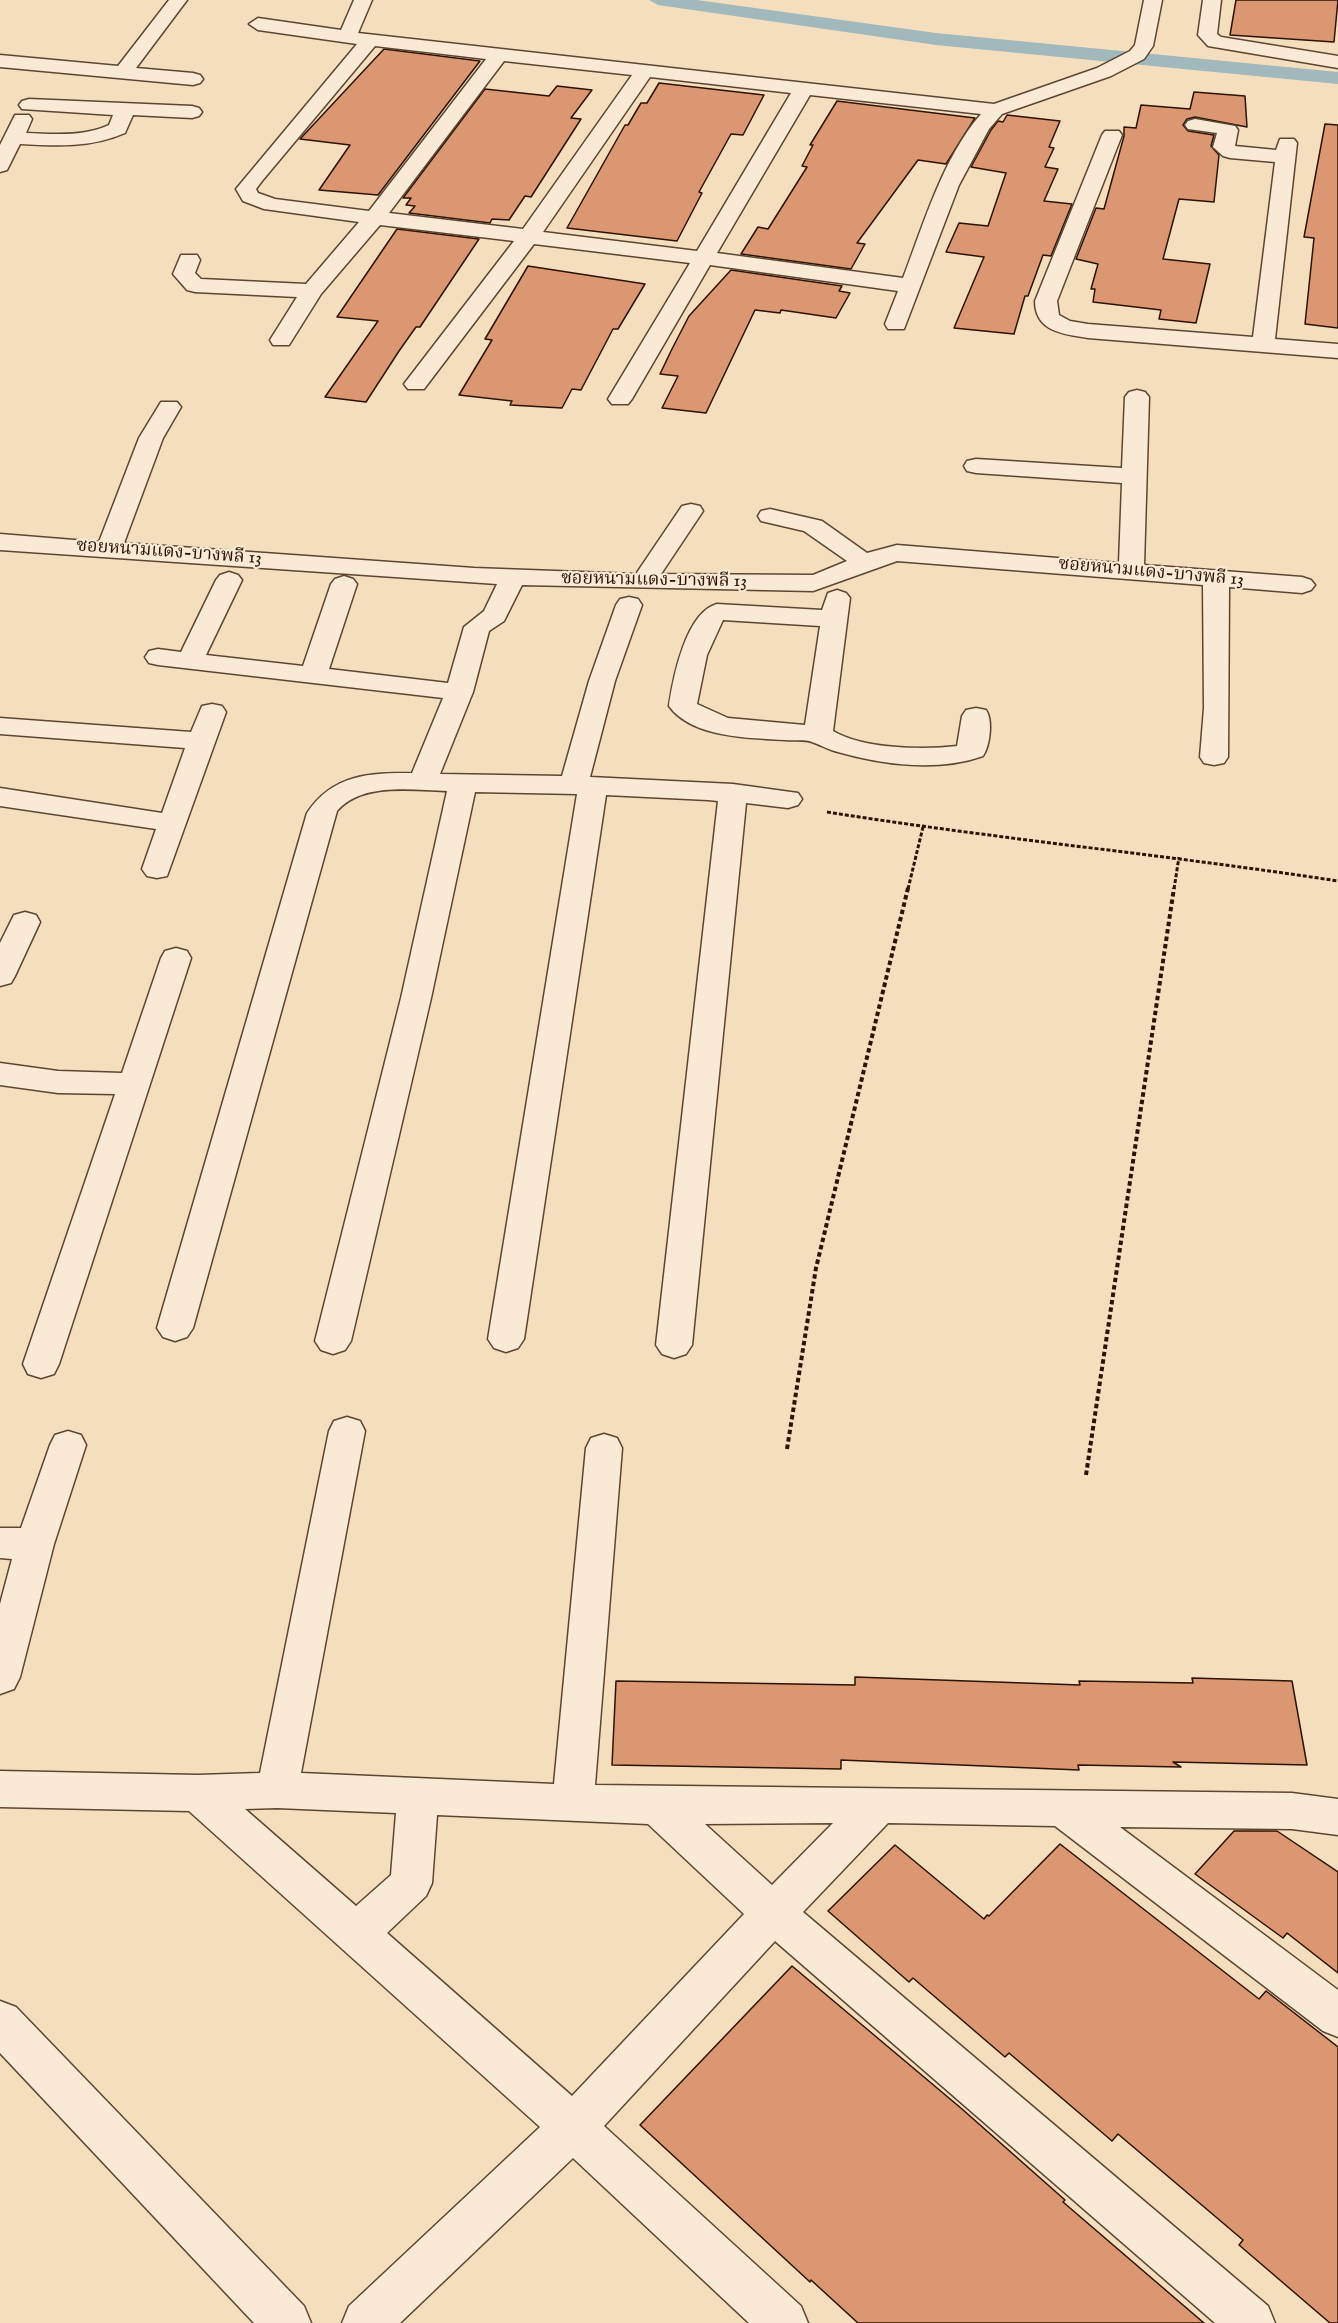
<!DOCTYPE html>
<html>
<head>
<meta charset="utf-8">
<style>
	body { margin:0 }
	canvas { display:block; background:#f4debe }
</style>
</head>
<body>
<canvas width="1338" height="2323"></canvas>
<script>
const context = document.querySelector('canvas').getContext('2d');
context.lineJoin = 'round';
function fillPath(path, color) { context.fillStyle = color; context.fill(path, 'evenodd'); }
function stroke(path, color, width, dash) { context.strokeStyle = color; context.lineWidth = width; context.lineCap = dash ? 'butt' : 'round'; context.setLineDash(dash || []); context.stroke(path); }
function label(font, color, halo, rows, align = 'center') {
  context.font = font + ' "IM FELL English","Noto Serif Thai",serif'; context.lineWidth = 4.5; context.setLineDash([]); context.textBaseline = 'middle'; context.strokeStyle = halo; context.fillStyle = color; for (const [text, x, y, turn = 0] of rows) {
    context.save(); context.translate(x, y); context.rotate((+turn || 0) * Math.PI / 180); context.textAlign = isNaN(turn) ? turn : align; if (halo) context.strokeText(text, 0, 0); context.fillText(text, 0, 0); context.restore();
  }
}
fillPath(new Path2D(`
	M649 0H697L936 33 1338 72V84L936 45 658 5Z`), '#a1b9bc');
const building = new Path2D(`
	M1236 0H1338L1334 42 1230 35Z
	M384 49 480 61 378 195 319 190 350 145 300 139Z
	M659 83 764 95 743 135 731 134 699 192 702 193 677 241 567 228 625 125H628L641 103H647Z
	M557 86 592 90 571 118 581 119 531 197 525 196 509 220 492 219 490 223 409 213 415 206 406 205 411 198H403L485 89 549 96Z
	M1194 92 1245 96 1247 127 1195 117 1187 119 1183 125 1188 131 1214 135 1211 146 1219 155 1214 202 1179 199 1163 259 1210 264 1196 323 1159 319 1161 310 1093 302 1095 289H1091L1098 264 1076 259 1096 208 1104 209 1124 136V127L1136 128 1141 105 1190 109Z
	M837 101 975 118 946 164 918 160 857 243 865 244 851 269 741 254 758 227 768 229 807 167 802 166 813 145H810Z
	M1007 115 1060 121 1049 147 1054 148 1045 167 1058 169 1044 201 1072 204 1051 256 1043 255 1028 296H1025L1014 334 954 328 984 257 946 252 959 223 988 226 1006 173 971 167 991 130 998 121 1003 122Z
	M1325 124 1338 125V328L1305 324 1314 238 1304 237Z
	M397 229 479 239 420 327H416L399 351 366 402 325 397 378 321 337 317Z
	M528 266 645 284 618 329H613L581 390 572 389 562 408 510 405 512 401 459 395 492 340 485 339Z
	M731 270 842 286 839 291 850 293 836 318 781 310 780 313 755 310 706 413 662 408 678 376 660 374 672 349 689 316Z
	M855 1677 1080 1685 1079 1681 1193 1683 1192 1678 1292 1681 1307 1765 1173 1762 1181 1767 1078 1765 1079 1770 841 1760V1769L612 1765 616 1681 855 1685Z
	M1234 1831H1277L1338 1872V1973L1287 1933 1283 1938 1195 1874Z
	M1060 1844 1259 1999 1266 1991 1338 2047V2323H1330L1239 2245 1243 2240 1118 2134 1112 2141 1009 2053 1005 2057 913 1978 909 1982 828 1911 895 1845 984 1919 987 1915 989 1916Z
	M792 1966 962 2109 1065 2200 1063 2202 1204 2323H858L811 2280 810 2282 640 2125Z`);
fillPath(building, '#da9772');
stroke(building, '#2c1202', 1.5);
const minor = new Path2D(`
	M169 0H187L136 68 193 73 200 75 203 79 200 83 193 85 0 67V55L118 66Z
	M354 0H372L358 33 994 104 1097 68 1130 51 1135 45 1144 0H1162L1153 46 1144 59 1111 76 1002 114 989 129 959 185 904 329H888L885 324 898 291 710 265 632 399 628 404H612L608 399 690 263 534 244 424 389H408L404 384 514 241 380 225 321 294 289 345H273L270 340 297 297 195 292 187 290 173 274 181 255H197L200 260 195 273 201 279 306 284 359 222 264 209 243 201 236 189 357 44 258 30 249 24 258 18 341 30ZM375 46 486 59 369 211 275 199 258 193 256 189 262 181ZM504 61 632 75 523 229 389 213ZM650 77 791 93 697 251 543 232ZM810 95 981 114C943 157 923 226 903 278L717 253Z
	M1203 0H1221L1217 34 1221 37 1338 56V68L1208 46 1198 35Z
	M29 99 192 106 199 108 202 112 199 116 192 118 133 115 125 133C91 148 57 146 20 144L7 170 0 172V145L15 115H29L32 119 26 133C54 134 83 137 109 125L113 115 22 109 19 105 22 101Z
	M1195 119 1235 126 1238 130 1235 146 1276 150 1280 139H1294L1297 143 1275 339 1338 344V358L1088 338C1064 334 1035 332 1035 301L1102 135 1105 131H1119L1122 135 1057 301 1059 315 1070 321 1088 324 1253 337 1275 162 1230 158 1223 156 1213 147 1217 133 1188 129 1185 125 1188 121Z
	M1137 390 1145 392 1149 397 1144 565 1302 577 1311 580 1315 585 1311 590 1302 593 1229 587 1228 757 1224 763 1214 765 1204 763 1200 757 1204 708 1203 585 897 561 813 591 522 585 504 621 489 631 473 692 440 774 562 776 589 681 616 605 620 599 629 597 638 599 642 605 615 681 590 777 733 784 798 793 802 799 798 805 788 808 746 803 692 1345 686 1354 674 1358 662 1354 656 1345 718 801 708 800 606 795 524 1339 518 1348 506 1352 494 1348 488 1339 577 794 475 792 431 998 351 1341 345 1350 333 1354 321 1350 315 1341 401 998 447 791C412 790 362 782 337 811L193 1328 187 1337 175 1341 163 1337 157 1328 307 813C333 774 369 773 412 773L443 698 158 665 149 663 145 657 149 651 158 649 181 652 216 580 220 575 229 572 238 575 242 580 206 655 303 666 331 584 335 579 344 576 353 579 357 584 329 669 448 683 464 627 484 611 497 584 0 550V534L99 542 139 438 161 402H177L181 407 163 438 124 543 474 568 636 574 682 506 691 504 700 506 703 511 661 574 813 575 847 561 804 531 761 521 758 516 761 511 770 509 822 521 867 553 897 545 1119 563 1122 483 976 473 967 471 964 466 967 461 976 459 1122 468 1125 397 1129 392Z
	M837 590 846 593 850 598 833 731C863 749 923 750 957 746L962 716 966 710 976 708 986 710C993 720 990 746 983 756 938 772 883 765 838 752 829 750 821 745 812 742 805 739 793 741 785 740 750 738 692 738 669 706 673 678 686 612 717 604L822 610 828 593ZM723 620 820 626 805 725 728 718 697 704 707 655Z
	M212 704 222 706 226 712 167 876 157 878 147 876 142 869 156 829 0 806V788L162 813 185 748 0 734V718L191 732 202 706Z
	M25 912 36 915 40 922 15 976 11 983 0 986V943L14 915Z
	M176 948 187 951 191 958 59 1364 54 1374 41 1378 28 1374 23 1364 115 1094 58 1093 0 1085V1063L58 1071 122 1073 161 958 165 951Z
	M347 1417 360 1421 365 1431 301 1773 554 1784 586 1448 591 1438 604 1434 617 1438 622 1448 595 1785 1292 1793 1338 1799V1835L1292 1829 1120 1827 1338 1990V2037L1323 2031 1055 1826 888 1823 803 1912 1268 2306 1275 2323H1215L775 1941 604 2126 801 2306 808 2323H749L573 2158 400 2323H342L349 2306 540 2127 189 1811 0 1807V1771L198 1775 260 1773 329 1431 334 1421ZM277 1808 396 1813 391 1875 356 1906 245 1809ZM437 1815 648 1824 744 1914 572 2096 387 1933 426 1896 432 1883ZM833 1823 772 1885 705 1824Z
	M68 1431 81 1435 86 1445 54 1544 20 1677 14 1689 0 1694V1604L12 1559 0 1558V1528H21L50 1445 55 1435Z
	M0 2001 16 2007 304 2306 311 2323H254L0 2053Z`);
stroke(minor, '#5e4531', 3);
stroke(new Path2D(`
	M827 812C997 839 1168 855 1338 881
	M908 889 923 827
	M1174 889 1179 857`), '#2c1202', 3, [4, 2]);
stroke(new Path2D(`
	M787 1449 816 1268 908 888
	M1086 1475 1174 888`), '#2c1202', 4, [4.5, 3]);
fillPath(minor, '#f8ead5');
label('18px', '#2c1202', '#f8ead5', [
	["ซอยหนามแดง-บางพลี 13",169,553,4],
	["ซอยหนามแดง-บางพลี 13",1151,573,5],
	["ซอยหนามแดง-บางพลี 13",654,581,1]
]);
</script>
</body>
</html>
